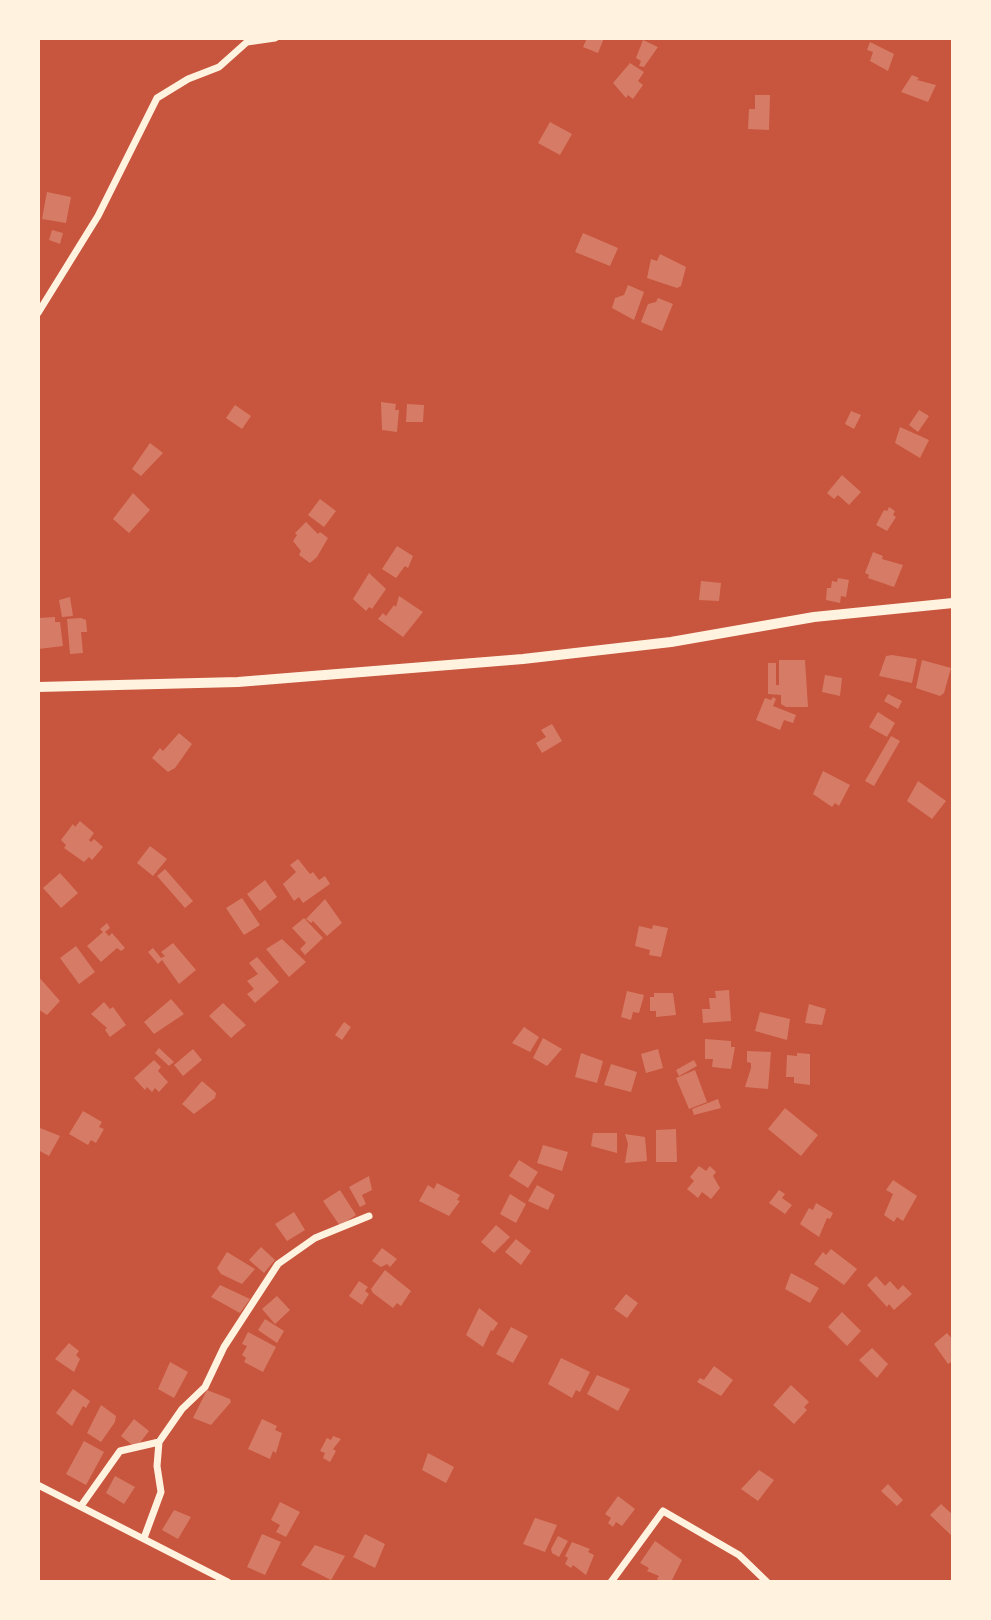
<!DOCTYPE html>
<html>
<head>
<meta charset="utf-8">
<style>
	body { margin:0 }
	#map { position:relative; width:991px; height:1620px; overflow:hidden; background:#c8553d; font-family:"Roboto Condensed",sans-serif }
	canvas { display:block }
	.frame { position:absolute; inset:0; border:40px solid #fff3e0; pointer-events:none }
</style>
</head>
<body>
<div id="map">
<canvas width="991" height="1620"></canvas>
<div class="frame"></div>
</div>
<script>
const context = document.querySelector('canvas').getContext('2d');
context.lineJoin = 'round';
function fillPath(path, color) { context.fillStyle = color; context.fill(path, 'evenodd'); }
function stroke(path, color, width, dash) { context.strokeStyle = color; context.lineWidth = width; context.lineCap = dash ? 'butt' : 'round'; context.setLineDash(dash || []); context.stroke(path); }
fillPath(new Path2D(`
	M587 38H604L598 53 583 47Z
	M643 40 658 47 644 67 639 66 641 61 636 58Z
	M870 42 894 54 888 71 870 61 873 52 867 50Z
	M630 63 644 72 638 81 643 85 633 99 628 95 626 98 613 83Z
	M912 75 919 78 917 80 936 85 928 102 901 92Z
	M755 95H770L769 130 748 129 749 109H755Z
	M550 122 572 134 560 155 538 143Z
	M47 192 71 197 66 223 42 219Z
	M52 230 63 233 60 244 49 240Z
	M583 233 618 248 610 266 575 252Z
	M660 254 686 267 681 286 677 288 647 278 651 259 657 261Z
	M628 285 644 292 634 320 612 308 615 298 624 295Z
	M658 298 673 304 662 331 641 322 648 304 656 302Z
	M381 402 396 404 395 410H399L397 432 382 430Z
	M407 404 424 405 423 422H406Z
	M235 405 251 416 242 429 226 418Z
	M919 410 929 416 918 432 909 425Z
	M851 411 861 415 854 429 845 424Z
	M900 427 929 440 920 458 895 443Z
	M150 443 163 453 141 476 132 469Z
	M842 475 861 492 849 505 838 495 834 499 827 493Z
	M133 493 150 510 129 533 113 519Z
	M320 499 336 511 324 527 308 515Z
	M889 507 895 511 893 515 896 517 887 531 876 525 884 510 887 511Z
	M306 522 318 534 320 532 328 538 317 557 310 563 299 555 301 551 293 541 297 535 295 533Z
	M397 546 413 556 408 568 405 566 396 578 382 569Z
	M873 552 883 556 882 559 903 565 894 587 868 578 869 575 865 573Z
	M369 573 386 589 372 609 369 607 366 611 353 599Z
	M838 578 849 580 846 597 841 596 840 603 826 600 827 588H831L832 581 837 582Z
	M701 581 721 583 719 601 699 600Z
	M399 596 423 612 403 637 378 619 383 613 386 616 394 605 396 607Z
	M70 597 73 616 62 617 59 600Z
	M55 617V622H60L63 646 38 649V618Z
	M81 618 86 620 87 632H81L83 653 70 654 67 619Z
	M892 655 917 659 912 683 879 676 886 656Z
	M779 660H805L808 707H786L781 704V695L768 694V663H776V685H779Z
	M922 660 951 668 944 693 940 696 916 688Z
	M825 675 842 678 840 696 822 692Z
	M888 694 902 701 898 709 884 701Z
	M773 697 776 699 773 706 796 715 793 723 784 720 780 730 756 720 765 698 771 700Z
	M878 712 895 723 887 737 869 727Z
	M552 724 562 741 542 753 536 743 546 737 541 730Z
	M179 733 192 744 175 768 168 772 152 758 160 748 163 751Z
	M891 736 900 741 874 786 865 781Z
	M823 771 850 785 839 806 835 803 832 807 813 794Z
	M918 781 946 801 932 819 907 801Z
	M80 821 94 833 89 840 91 842 94 839 103 847 92 860 89 857 84 862 64 848 66 845 61 840 73 824 75 827Z
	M150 846 167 859 153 876 137 863Z
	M298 859 310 874 313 872 319 880 325 876 330 884 303 903 299 897 294 901 283 884 296 872 290 865Z
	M165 869 193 901 185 908 157 876Z
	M60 873 78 893 61 908 43 888Z
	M265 880 277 897 260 911 247 894Z
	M242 898 260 925 244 935 226 908Z
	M325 899 342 923 327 936 313 921 311 923 306 919Z
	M304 918 323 938 305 955 300 949 306 943 292 928Z
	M107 923 110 928 105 932 109 936 112 933 125 948 121 951 117 948 101 962 87 946 103 932 100 929Z
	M653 925 668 928 661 957 649 955 650 950 635 946 639 926 652 929Z
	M282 939 306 962 289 977 266 949Z
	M173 943 196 970 179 984 162 960 158 964 148 952 153 948 161 958 165 956 161 952Z
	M76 946 95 972 79 984 60 958Z
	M257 957 279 982 255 1003 247 994 254 989 247 981 258 974 249 963Z
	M38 976 60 1001 47 1015 38 1009Z
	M729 990 731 1021 703 1023 702 1009H710L709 998H716L715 991Z
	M627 991 644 995 639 1013 633 1012 631 1020 621 1017Z
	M654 993H673L676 1015 656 1017V1011H650V997H654Z
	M171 999 184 1014 154 1034 144 1022Z
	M104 1002 110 1009 113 1007 126 1025 110 1037 105 1030 107 1028 91 1014Z
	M223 1003 246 1025 231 1038 209 1016Z
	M809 1004 826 1009 822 1025 805 1023Z
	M760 1012 790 1019 787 1040 755 1031Z
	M344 1022 351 1027 342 1040 335 1035Z
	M524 1027 539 1037 530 1052 512 1043Z
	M543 1038 562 1049 547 1066 533 1058Z
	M705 1039 731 1041V1047H735L731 1069 712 1067 713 1059H705Z
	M159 1048 174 1062 169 1066 155 1053Z
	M193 1049 202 1060 183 1076 174 1065Z
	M658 1049 663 1068 646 1073 641 1054Z
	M747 1051 771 1052 768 1089 745 1087 751 1068V1063L747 1062Z
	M581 1053 603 1061 597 1083 575 1077Z
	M797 1053 810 1054V1085L794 1083V1077H786L787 1055 797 1056Z
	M154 1060 161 1067 158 1071 168 1082 159 1092 155 1088 152 1092 147 1087 145 1090 134 1078Z
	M694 1060 697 1066 679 1076 676 1070Z
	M611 1064 637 1072 631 1092 604 1085Z
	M695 1070 707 1102 689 1109 676 1078Z
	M202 1081 216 1093 215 1098 194 1114 182 1104Z
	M718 1099 721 1108 694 1115 692 1109Z
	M785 1108 818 1135 801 1156 768 1129Z
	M83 1111 102 1122 99 1127 104 1129 96 1143 91 1140 88 1145 69 1134Z
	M38 1123 40 1128 60 1136 49 1156 38 1150Z
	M676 1129 677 1162H656V1130Z
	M593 1133H617V1153L591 1146Z
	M625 1134 645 1137 647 1161 625 1163 628 1144Z
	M543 1145 568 1152 562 1171 537 1163Z
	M519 1160 538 1172 528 1188 509 1176Z
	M699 1166 706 1171 710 1166 716 1172 713 1176 720 1188 711 1199 702 1192 698 1198 687 1189 694 1181 690 1177Z
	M369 1176 372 1190 362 1195 366 1204 360 1207 349 1187Z
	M893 1180 917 1196 903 1221 897 1217 894 1222 884 1215 893 1194 886 1190Z
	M437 1183 460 1195 457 1200 460 1201 449 1216 419 1201 428 1185 434 1189Z
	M537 1185 555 1195 548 1210 528 1201Z
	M340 1190 356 1215 340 1226 323 1201Z
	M779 1190 785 1194 782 1198 792 1205 785 1214 769 1203Z
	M510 1194 526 1204 516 1223 500 1214Z
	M816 1203 833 1213 830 1219 827 1218 819 1237 800 1224 809 1208 813 1210Z
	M294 1212 305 1230 287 1241 275 1224Z
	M496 1225 510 1237 494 1253 481 1242Z
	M516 1239 531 1251 521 1265 505 1252Z
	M261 1247 275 1260 264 1273 249 1260Z
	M382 1248 397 1259 390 1267 387 1264 381 1267 372 1261Z
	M831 1249 857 1269 844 1285 814 1264 823 1252 826 1255Z
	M227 1252 255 1269 242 1284 221 1274 217 1268Z
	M385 1270 411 1291 401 1306 397 1303 393 1308 373 1293 371 1289Z
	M791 1273 819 1288 810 1303 785 1289Z
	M876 1276 885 1286 890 1281 898 1290 903 1285 912 1294 894 1310 889 1304 887 1307 867 1285Z
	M359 1281 368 1287 365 1291 369 1294 362 1305 349 1296Z
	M220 1285 250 1299 240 1313 211 1297Z
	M626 1294 638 1303 627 1318 614 1309Z
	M277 1296 290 1310 275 1324 262 1309Z
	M479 1308 498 1323 493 1331 491 1330 483 1347 466 1335Z
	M842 1312 861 1331 847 1346 828 1327Z
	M265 1319 284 1331 277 1343 258 1330Z
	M511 1327 528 1336 513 1363 496 1354Z
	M248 1332 276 1347 263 1372 244 1362 246 1358 242 1355 247 1346 242 1344Z
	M947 1333 953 1340V1361L948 1364 934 1344Z
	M69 1343 79 1351 76 1355 80 1359 74 1372 55 1359Z
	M872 1348 888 1364 877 1378 859 1360Z
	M561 1358 590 1372 580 1392 576 1390 572 1398 548 1384Z
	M170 1362 188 1372 174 1398 158 1389Z
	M714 1366 733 1380 721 1396 697 1382 700 1378 704 1380Z
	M597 1375 630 1389 618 1411 587 1394Z
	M791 1385 809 1402 804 1407 807 1410 794 1424 773 1405Z
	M73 1389 90 1401 86 1408 83 1406 72 1426 56 1413Z
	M207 1390 230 1399 231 1402 211 1425 193 1418Z
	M101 1405 116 1416 115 1422 101 1442 87 1433Z
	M134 1419 149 1431 136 1448 121 1436Z
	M262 1419 277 1426 275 1430 282 1433 276 1453 273 1451 270 1459 248 1449Z
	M333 1436 341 1439 333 1449 336 1451 330 1462 323 1458 325 1453 320 1451 327 1438 331 1440Z
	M84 1441 104 1452 86 1485 66 1474Z
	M428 1453 454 1467 446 1483 422 1470Z
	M759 1470 774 1480 758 1501 741 1489Z
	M115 1476 135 1487 124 1504 106 1493Z
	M888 1484 903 1500 897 1506 881 1491Z
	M618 1496 635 1509 622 1526 616 1522 613 1527 608 1523 611 1518 605 1514Z
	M280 1502 300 1512 286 1537 276 1532 280 1525 271 1520Z
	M941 1504 953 1515V1537L930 1515Z
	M174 1510 191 1517 178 1539 162 1530Z
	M535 1518 557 1525 545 1552 523 1544Z
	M262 1534 281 1542 265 1575 247 1567Z
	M365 1534 385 1544 375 1568 353 1557Z
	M558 1536 568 1541 559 1557 552 1553 551 1549Z
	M655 1541 682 1560 672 1580 661 1582 657 1579 659 1576 647 1571 649 1568 640 1563Z
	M572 1542 590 1549 588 1552 594 1555 586 1575 573 1565 571 1568 565 1564 568 1558 565 1556Z
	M315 1545 345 1556 331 1580 301 1565Z`), '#d67c66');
stroke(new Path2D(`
	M38 313 98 216 157 98 188 79 219 67 247 42 275 38
	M38 1485 228 1582
	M81 1506 120 1451 159 1442 182 1409 205 1387 224 1347 278 1264 315 1238 369 1216
	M144 1538 161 1492 157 1466 159 1442
	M611 1582 663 1511 739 1555 767 1582`), '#fff3e0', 7);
stroke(new Path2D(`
	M38 687 238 682 523 659 671 642 814 617 953 603`), '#fff3e0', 10);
</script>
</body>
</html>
